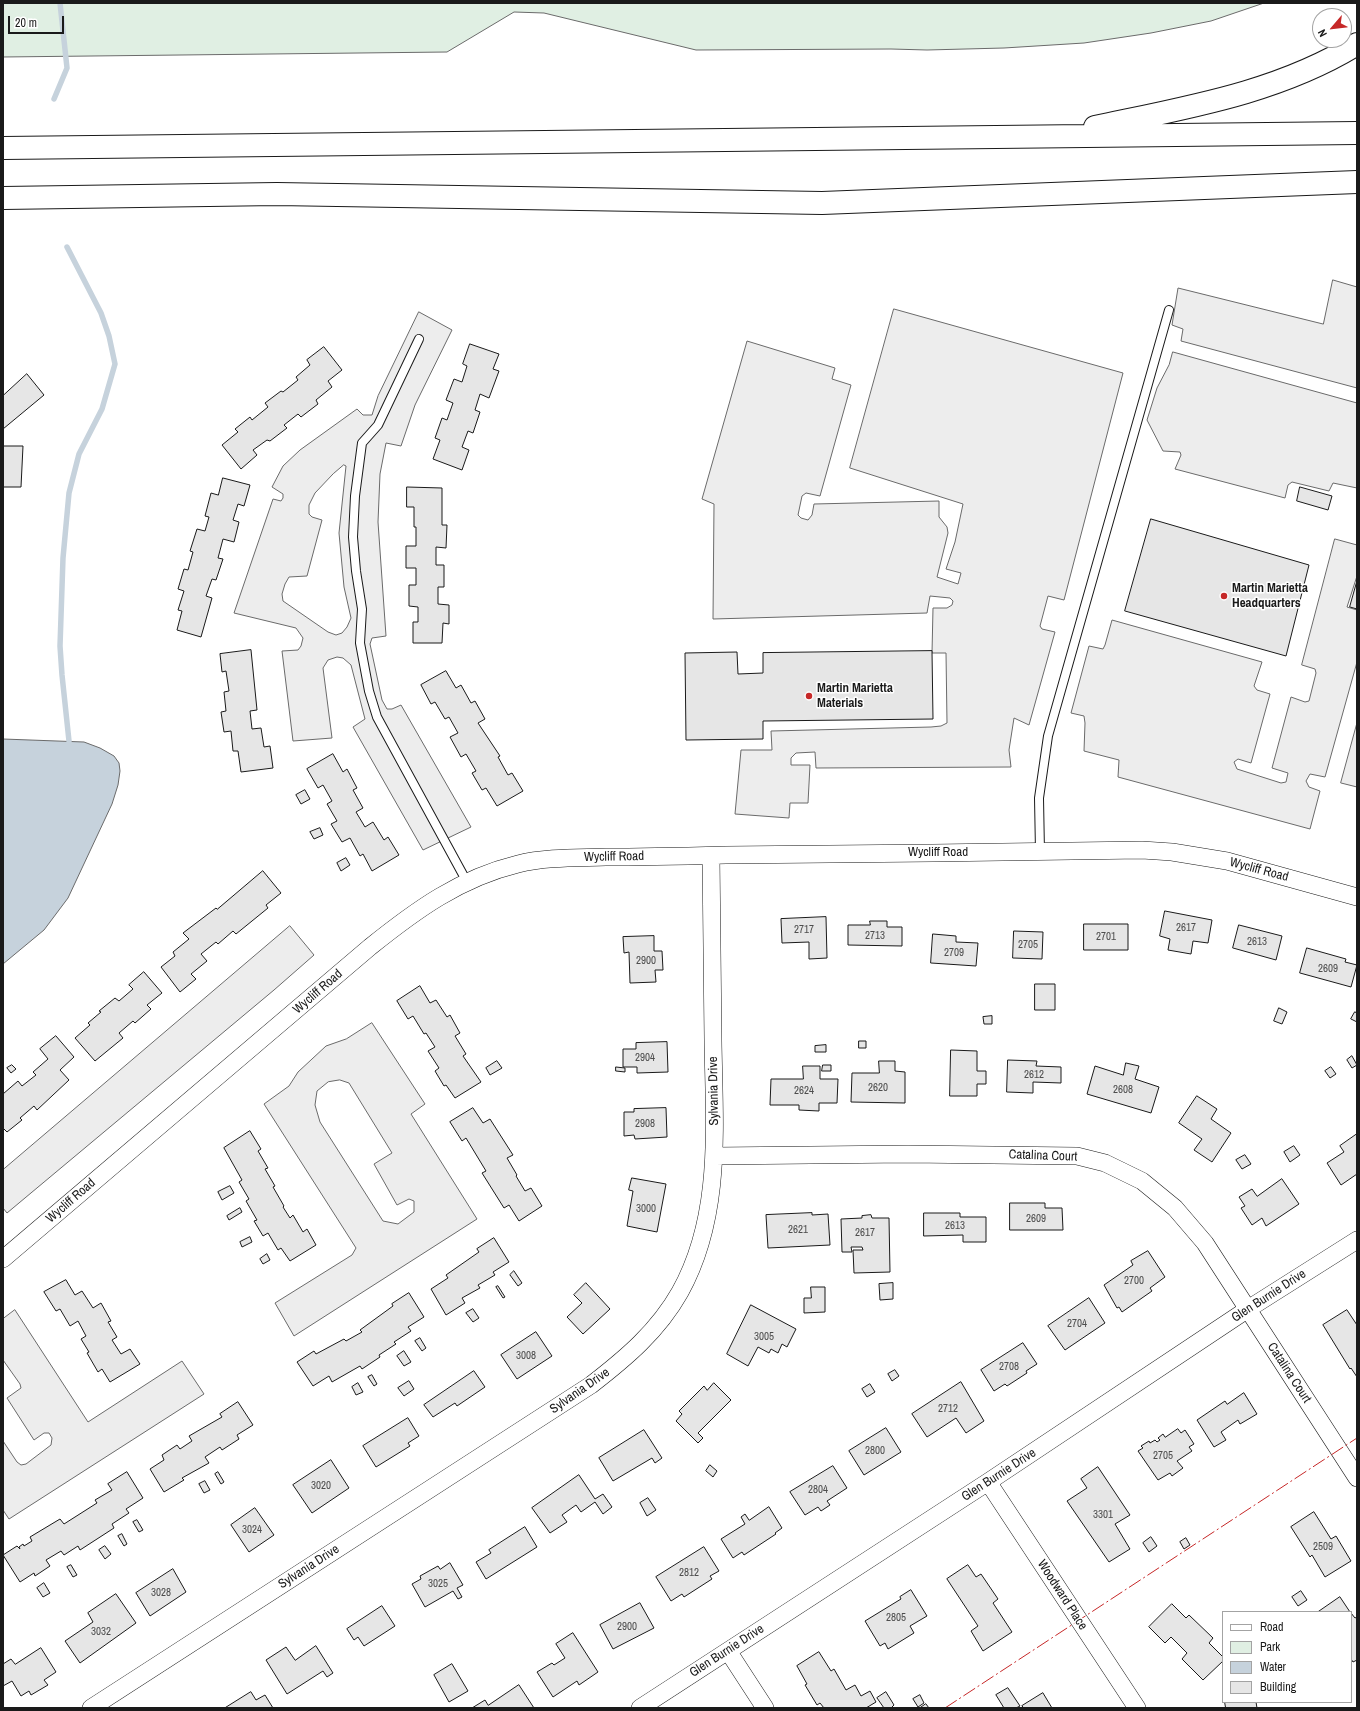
<!DOCTYPE html>
<html>
<head>
<meta charset="utf-8">
<style>
	body { margin:0 }
	#map { position:relative; width:1360px; height:1711px; overflow:hidden; background:#fff; font-family:"Archivo Narrow",sans-serif }
	canvas { display:block }
	.frame { position:absolute; inset:0; border:4px solid #1a1a1a; pointer-events:none }
	.legend { position:absolute; left:1222px; top:1611px; width:130px; height:92px; box-sizing:border-box; background:#fff; border:1px solid #a3a3a3; margin:0; padding:5px 7px; list-style:none; font-size:12px; color:#1a1a1a }
	.legend li { display:flex; align-items:center; gap:8px; height:20px }
	.legend b { width:20px; border:1px solid #a3a3a3 }
	.north { position:absolute; left:1312px; top:8px; width:40px; height:40px; box-sizing:border-box; background:#fff; border:1px solid #a3a3a3; border-radius:50%; rotate:242deg; font-size:11px; font-weight:700; line-height:16px; text-align:center; color:#1a1a1a }
	.north::after { content:''; display:block; margin:auto; width:14px; height:18px; background:#c62828; clip-path:polygon(50% 0,100% 100%,50% 72%,0 100%) }
	.scale { position:absolute; left:8px; top:16px; width:56px; height:18px; box-sizing:border-box; border:2px solid #1a1a1a; border-top:0; padding-left:5px; font-size:12px; line-height:14px; white-space:nowrap; color:#1a1a1a; -webkit-text-stroke:3px #fff; paint-order:stroke }
</style>
</head>
<body>
<div id="map">
<canvas width="1360" height="1711"></canvas>
<div class="frame"></div>
<ul class="legend">
<li><b style="height:5px;background:#fff"></b>Road</li>
<li><b style="height:11px;background:#e0efe3"></b>Park</li>
<li><b style="height:11px;background:#c6d2dc"></b>Water</li>
<li><b style="height:11px;background:#e6e6e6"></b>Building</li>
</ul>
<div class="north">N</div>
<div class="scale">20 m</div>
</div>
<script>
const context = document.querySelector('canvas').getContext('2d');
context.lineJoin = 'round';
function fillPath(path, color) { context.fillStyle = color; context.fill(path, 'evenodd'); }
function stroke(path, color, width, dash) { context.strokeStyle = color; context.lineWidth = width; context.lineCap = dash ? 'butt' : 'round'; context.setLineDash(dash || []); context.stroke(path); }
function label(font, color, halo, rows, align = 'center') {
  context.font = font + ' "Archivo Narrow",sans-serif'; context.lineWidth = 3; context.setLineDash([]); context.textBaseline = 'middle'; context.strokeStyle = halo; context.fillStyle = color; for (const [text, x, y, turn = 0] of rows) {
    context.save(); context.translate(x, y); context.rotate((+turn || 0) * Math.PI / 180); context.textAlign = isNaN(turn) ? turn : align; if (halo) context.strokeText(text, 0, 0); context.fillText(text, 0, 0); context.restore();
  }
}
const green = new Path2D(`
	M3 3H1264L1211 21 1151 33 1084 43 1004 48 927 50 891 49 696 50 544 13 514 12 447 52 3 57Z`);
fillPath(green, '#e0efe3');
stroke(green, '#6a6a6a', 1);
const parking = new Path2D(`
	M1333 280 1357 287V388L1181 341 1183 329 1172 325 1178 288 1323 324Z
	M894 309 1123 373 1064 600 1048 596 1040 626 1042 629 1055 632 1029 725 1014 718 1009 750 1011 767 816 768 815 752 796 753 791 758V765H810L808 803H790L789 818 735 814 741 750H772L771 731 931 727 941 726 947 723 946 653H932L933 608H947L952 605 953 601 950 598 930 596 927 613 713 619 714 504 702 499 747 341 835 368 832 379 851 385 820 496 806 493 802 496 798 515 801 518 808 520 812 515 814 504 939 501V517L947 527 948 533 937 577 958 584 961 573 946 569 955 542 963 504 850 468Z
	M419 312 452 330 415 405 401 446 386 443 380 474 378 522 386 636 372 638 370 644 382 700 387 709H392L401 705 471 827 423 850 353 727 365 719 351 665 343 658 337 657 328 660 323 668 332 738 293 741 282 651 298 650 301 646 303 638 296 628 234 613 273 499 281 501 283 498V494L272 487 283 466 300 450 357 409 363 415H372L378 396ZM344 465 346 466 339 533 344 587 351 618 347 627 342 633 336 635 328 632 283 601 282 594 285 584 289 577 307 576 322 520 312 517 309 514V505L315 493 333 474Z
	M1173 352 1357 403V488L1333 483 1329 491 1292 482 1288 485 1285 498 1175 469 1181 455 1180 452 1163 451 1147 420 1157 388 1169 365Z
	M1335 539 1357 545V576L1347 607 1357 610V662L1325 777 1310 774 1306 781 1309 787 1320 791 1310 829 1118 777 1119 760 1084 751 1085 723 1084 716 1071 713 1089 646 1103 649 1105 645 1112 620 1262 662 1254 686 1257 690 1270 694 1251 763 1238 759 1234 762 1237 769 1281 783 1286 782 1288 773 1272 768 1291 697 1305 702 1309 701 1316 673 1315 669 1302 665Z
	M1357 723V787L1341 783Z
	M290 926 314 955 274 990 7 1213 3 1208V1170Z
	M372 1023 425 1104 411 1114 477 1219 294 1336 275 1303 352 1255 356 1248 264 1104 289 1086 298 1072 326 1046 346 1039ZM340 1080 349 1083 392 1153 374 1164 397 1205 409 1199 414 1201V1212L398 1224 383 1221 320 1122 315 1105 317 1091 328 1082Z
	M15 1310 88 1422 182 1361 204 1394 9 1519 3 1510V1441L17 1462 21 1465 26 1464 51 1445 52 1438 49 1433H44L34 1440 7 1398 21 1388 20 1384 3 1360V1319Z`);
fillPath(parking, '#ededed');
stroke(parking, '#6a6a6a', 1);
const water = new Path2D(`
	M3 739 84 742 100 748 114 756 119 763 120 771 118 785 112 804 68 898 44 930 3 964Z`);
fillPath(water, '#c6d2dc');
stroke(water, '#6a6a6a', 1);
stroke(new Path2D(`
	M54 99 67 68 60 3
	M67 247 101 313 109 336 115 364 102 409 79 454 69 493 63 558 60 646 62 675 69 741`), '#c6d2dc', 5.5);
const building = new Path2D(`
	M470 344 499 354 493 369 499 371 489 398 480 394 475 410 480 412 473 433 468 431 462 447 469 450 462 470 433 459 440 440 435 438 442 418 447 420 453 403 446 400 454 379 462 382 467 366 463 364Z
	M324 347 342 370 328 381 332 387 316 400 318 404 301 417 298 414 284 425 287 428 270 441 267 440 253 450 257 455 241 469 222 445 238 432 235 429 250 417 252 420 268 407 265 403 281 391 283 392 298 380 296 377 310 365 307 360Z
	M27 374 44 395 3 429V396Z
	M3 446H23L21 487H3Z
	M223 478 250 485 244 506 238 504 233 520 239 522 234 542 223 539 218 558 223 559 216 580 212 579 206 596 212 598 201 637 177 630 182 611 178 610 184 591 178 589 184 569 188 570 193 552 190 551 197 529 205 531 209 517 205 516 211 493 218 495Z
	M407 487 442 488V525H447L446 548 436 547V565H444V587H438V604L449 605V624L443 623 442 643H413V622H418V607L409 606V585H416V568H406V546H416V527H414V507H407Z
	M1300 487 1332 496 1328 510 1297 501Z
	M1151 519 1309 565 1286 656 1125 611Z
	M1357 581V609L1350 607Z
	M251 650 257 710 250 711 252 729 261 728 264 747 270 746 273 768 241 772 238 751H233L231 731 224 732 221 712 226 711 224 692 229 691 226 671 222 672 220 654Z
	M932 651 933 719 763 721V739L686 740 685 653 737 652 738 674 763 673V653Z
	M446 671 456 688 461 685 471 703 475 701 485 719 478 723 500 756 498 757 508 775 512 773 523 791 497 806 486 788 482 790 472 773 476 771 466 754 461 757 450 737 458 733 449 717 445 719 435 702 431 704 421 685Z
	M333 754 343 772 347 769 357 788 353 790 363 808 356 812 365 827 373 822 384 840 388 837 399 855 372 871 363 854 360 856 350 838 342 842 331 824 337 821 327 804 332 801 323 785 318 788 307 769Z
	M305 790 310 799 301 804 296 795Z
	M320 828 323 835 314 839 310 832Z
	M346 858 350 865 341 871 337 863Z
	M263 871 281 893 266 905 268 908 236 934 233 931 218 944 216 942 201 954 207 961 191 974 196 979 180 992 161 967 175 956 173 952 189 939 183 933 216 908 217 909Z
	M1165 911 1212 920 1208 943 1193 941 1191 954 1168 950 1170 939 1160 936Z
	M826 917 827 958 809 959V942L782 943 781 919Z
	M870 921H887V927H902V946L848 945V925H870Z
	M1084 924H1128V950H1084Z
	M1239 925 1282 936 1276 960 1233 948Z
	M1014 931 1043 932 1042 959 1013 958Z
	M933 934 956 936V942L978 943 976 966 931 963Z
	M654 936V951H662L663 970H655L656 982 630 983 629 952 624 953 623 937Z
	M1307 948 1346 959 1345 962 1357 965 1351 987 1300 973Z
	M144 972 162 993 147 1005 151 1009 135 1023 133 1021 119 1033 123 1038 95 1061 75 1038 90 1025 88 1023 101 1012 99 1011 115 998 119 1001 133 989 129 985Z
	M1035 984H1055V1010H1035Z
	M420 986 430 1003 436 1000 447 1017 450 1015 460 1033 455 1036 466 1054 463 1056 481 1082 455 1098 446 1085 444 1086 435 1071 439 1068 428 1051 435 1047 426 1033 424 1034 413 1016 408 1019 397 1001Z
	M1279 1008 1287 1012 1282 1024 1274 1021Z
	M1355 1012 1357 1013V1022L1351 1019Z
	M992 1016V1024H984L983 1017Z
	M56 1036 74 1057 60 1070 69 1080 37 1110 34 1106 20 1118 22 1120 7 1132 3 1128V1094L18 1081 22 1086 36 1075 33 1072 48 1059 40 1049Z
	M859 1041H866V1048H859Z
	M667 1042 668 1072 637 1073V1067H623V1049H636V1043Z
	M826 1045V1052H815V1046Z
	M951 1050 977 1051V1071H986V1084H977V1096H950Z
	M1352 1056 1357 1065 1352 1068 1347 1060Z
	M1008 1060 1037 1061 1036 1066 1061 1067V1083L1033 1082V1093L1007 1092Z
	M497 1061 502 1068 490 1075 486 1068Z
	M879 1061H895V1071L905 1072V1103L851 1102 852 1073H879Z
	M1126 1063 1139 1066 1135 1079 1159 1087 1151 1113 1087 1094 1095 1066 1123 1075Z
	M12 1065 16 1069 11 1073 7 1068Z
	M823 1065H831V1071H822Z
	M803 1066H820V1079H838L837 1103H819V1111L799 1110V1105H770L771 1079H803Z
	M616 1067 625 1068V1072L616 1071Z
	M1331 1067 1336 1074 1330 1078 1325 1071Z
	M1197 1096 1217 1109 1211 1119 1231 1133 1212 1162 1194 1150 1202 1139 1179 1123Z
	M473 1108 483 1123 490 1119 513 1155 507 1158 517 1175 516 1176 525 1191 531 1188 542 1206 519 1221 509 1205 504 1208 482 1173 486 1171 466 1138 462 1141 450 1122Z
	M666 1108 667 1137 635 1139 634 1135 624 1136V1112H634V1109Z
	M250 1131 261 1149 258 1151 268 1168 265 1169 275 1186 273 1187 284 1206 283 1207 290 1218 293 1215 303 1232 307 1229 316 1245 290 1261 281 1248 278 1250 268 1233 263 1236 254 1221 257 1220 246 1201 249 1199 239 1182 242 1180 224 1148Z
	M1357 1134V1174L1341 1185 1327 1163 1344 1152 1340 1146Z
	M1294 1146 1300 1155 1290 1162 1284 1152Z
	M1245 1155 1251 1164 1242 1169 1236 1160Z
	M632 1178 666 1184 657 1232 627 1226 633 1191 629 1190Z
	M1282 1179 1299 1204 1266 1226 1262 1218 1252 1225 1241 1208 1245 1206 1239 1197 1252 1189 1257 1196Z
	M230 1186 234 1193 222 1200 218 1192Z
	M1010 1203H1045V1208H1062L1063 1230H1010Z
	M240 1208 242 1212 229 1220 227 1216Z
	M812 1213V1215L828 1214 830 1245 768 1248 766 1215Z
	M924 1213H960V1217H986V1242H963V1235L924 1236Z
	M871 1215 872 1218H889L890 1272 854 1273 853 1250H863L862 1247H851L852 1252H842L841 1219 862 1218V1216Z
	M250 1237 252 1242 242 1247 240 1242Z
	M494 1238 509 1262 493 1272 495 1275 478 1285 480 1288 462 1298 465 1303 446 1315 431 1289 448 1278 446 1275 479 1252 477 1249Z
	M1148 1251 1165 1277 1150 1288 1152 1291 1122 1312 1119 1307 1117 1308 1104 1285 1133 1265 1131 1261Z
	M267 1254 270 1260 263 1264 260 1259Z
	M514 1271 522 1283 518 1286 510 1275Z
	M66 1280 75 1295 82 1291 93 1308 101 1303 111 1321 108 1322 117 1337 112 1340 121 1354 130 1349 140 1364 110 1382 102 1369 98 1372 87 1353 89 1352 81 1339 86 1336 78 1321 70 1326 60 1309 56 1311 44 1292Z
	M586 1283 610 1309 583 1334 567 1317 582 1303 574 1295Z
	M893 1283V1299L880 1300 879 1284Z
	M498 1286 505 1297 503 1298 496 1287Z
	M811 1287H825V1312L804 1313V1298H811Z
	M409 1293 424 1317 408 1327 411 1331 394 1342 396 1344 379 1355 380 1357 362 1369 360 1366 332 1382 329 1376 313 1386 297 1362 314 1351 316 1354 344 1339 346 1341 362 1332 360 1330 393 1306 392 1304Z
	M1089 1298 1105 1323 1065 1350 1048 1326Z
	M751 1305 796 1329 787 1347 782 1344 778 1353 771 1349 769 1353 758 1347 748 1366 727 1354Z
	M473 1309 479 1318 473 1322 466 1313Z
	M1347 1310 1357 1325V1377L1351 1368 1350 1369 1323 1325Z
	M536 1332 552 1356 517 1379 501 1355Z
	M420 1338 426 1348 422 1351 415 1341Z
	M1023 1343 1037 1364 1026 1371 1027 1373 1007 1386 1005 1384 994 1391 981 1370Z
	M404 1351 411 1362 404 1366 397 1356Z
	M895 1370 899 1376 892 1381 888 1374Z
	M474 1371 485 1387 457 1406 455 1403 433 1417 424 1405Z
	M372 1375 377 1384 374 1386 368 1377Z
	M409 1381 414 1389 404 1396 398 1388Z
	M961 1382 984 1421 966 1433 956 1418 927 1437 912 1414Z
	M358 1383 363 1392 356 1395 352 1387Z
	M714 1383 731 1400 698 1433 703 1438 698 1443 676 1421 682 1414 679 1411 704 1386 707 1390Z
	M870 1384 875 1392 867 1397 862 1389Z
	M1244 1393 1257 1414 1240 1424 1238 1420 1221 1432 1226 1440 1214 1447 1197 1420 1225 1401 1227 1404Z
	M238 1402 253 1425 237 1435 239 1439 222 1450 220 1447 205 1457 209 1463 182 1478 184 1480 164 1492 150 1469 164 1460 162 1455 177 1445 180 1449 192 1441 189 1436 222 1417 220 1414Z
	M408 1418 419 1436 408 1443 410 1446 376 1467 363 1446Z
	M886 1428 901 1452 864 1475 849 1451Z
	M1178 1429 1181 1433 1185 1430 1194 1444 1189 1447 1192 1451 1177 1461 1183 1468 1172 1476 1170 1473 1158 1480 1138 1451 1143 1448 1141 1446 1149 1441 1150 1443 1155 1440 1157 1442 1160 1440 1158 1438 1163 1434 1165 1437Z
	M644 1430 662 1458 655 1463 652 1458 613 1481 599 1458Z
	M331 1460 349 1488 312 1513 293 1485Z
	M710 1465 717 1471 713 1477 706 1471Z
	M833 1466 847 1488 827 1501 830 1505 821 1511 818 1507 805 1515 790 1492Z
	M1098 1467 1130 1515 1115 1524 1130 1549 1109 1562 1067 1501 1087 1488 1081 1479Z
	M127 1472 143 1498 126 1509 129 1513 112 1524 114 1528 80 1550 78 1546 64 1555 61 1551 46 1560 50 1566 35 1576 34 1573 20 1582 3 1555 17 1546 20 1549 19 1547 23 1544 24 1546 32 1541 30 1537 60 1519 64 1524 97 1503 95 1500 112 1490 108 1484Z
	M218 1472 224 1482 221 1484 215 1474Z
	M579 1475 595 1499 603 1494 612 1507 603 1514 595 1502 581 1512 576 1505 562 1515 567 1522 550 1533 532 1508Z
	M205 1481 210 1490 204 1493 199 1484Z
	M648 1498 656 1510 647 1516 640 1503Z
	M769 1507 782 1528 775 1533 776 1534 744 1555 742 1552 733 1558 721 1539 745 1524 741 1517 745 1514 749 1520Z
	M255 1508 274 1535 249 1552 231 1525Z
	M1314 1512 1331 1539 1336 1536 1351 1561 1325 1577 1312 1555 1310 1557 1291 1527Z
	M137 1520 143 1530 139 1532 133 1522Z
	M525 1527 537 1547 486 1579 476 1562 491 1553 489 1550Z
	M122 1534 127 1544 124 1546 118 1536Z
	M1151 1537 1157 1546 1149 1552 1143 1543Z
	M1186 1538 1190 1545 1184 1549 1180 1542Z
	M105 1546 111 1554 105 1559 99 1550Z
	M704 1547 719 1571 710 1576 712 1579 684 1597 682 1594 671 1601 656 1577Z
	M450 1563 463 1585 457 1588 462 1597 458 1599 453 1591 425 1607 412 1584 421 1579 420 1576 438 1566 440 1569Z
	M71 1565 77 1575 73 1577 67 1567Z
	M968 1565 976 1577 981 1574 998 1599 993 1603 1012 1632 983 1651 971 1631 978 1626 947 1579Z
	M173 1569 186 1592 150 1616 136 1593Z
	M44 1583 50 1593 43 1597 37 1588Z
	M911 1590 927 1616 910 1626 914 1633 888 1649 885 1643 880 1646 865 1621 901 1599 900 1597Z
	M1301 1591 1307 1600 1298 1606 1292 1597Z
	M116 1594 136 1623 80 1663 65 1641 93 1622 88 1613Z
	M1340 1597 1350 1612H1318Z
	M640 1603 654 1628 613 1649 600 1625Z
	M1172 1604 1186 1618 1189 1615 1213 1638 1209 1643 1223 1657V1661L1203 1680 1182 1659 1187 1653 1171 1637 1165 1643 1149 1627Z
	M382 1606 395 1626 364 1646 358 1637 354 1640 347 1629Z
	M1351 1613 1355 1618 1357 1617V1660L1353 1662 1351 1659Z
	M573 1633 598 1672 579 1685 577 1681 553 1697 537 1672 552 1663 554 1665 565 1658 556 1644Z
	M316 1646 333 1673 327 1677 323 1671 287 1694 266 1660 286 1647 295 1660Z
	M41 1648 56 1672 44 1680 48 1685 31 1695 29 1691 21 1696 12 1681 3 1686V1664L11 1659 15 1664Z
	M819 1652 831 1671 834 1669 846 1690 855 1685 861 1696 870 1691 876 1702 866 1708H824L820 1703 817 1705 805 1685 807 1684 797 1666Z
	M452 1664 468 1691 449 1702 434 1675Z
	M519 1685 534 1708H472L485 1700 488 1705Z
	M1008 1688 1020 1706 1016 1708H1004L996 1695Z
	M251 1692 256 1700 265 1695 273 1708H225Z
	M886 1692 894 1705 891 1708H884L877 1698Z
	M1043 1693 1052 1708H1024L1022 1706Z
	M920 1695 924 1703 918 1707 913 1699Z
	M1225 1702H1256L1257 1708H1226Z
	M926 1704 929 1708H920Z`);
fillPath(building, '#e6e6e6');
stroke(building, '#1a1a1a', 1);
const lane = new Path2D(`
	M419 339 378 425 362 443 355 496 353 537 356 571 362 609 360 643 369 691 377 717 467 882
	M1040 852 1039 798 1048 736 1169 310`);
const street = new Path2D(`
	M714 1156 908 1154 1077 1156 1105 1163 1142 1181 1175 1208 1205 1243 1357 1478
	M3 1259 370 947C416 910 460 878 518 864 546 857 577 858 606 857 646 857 686 856 726 855 865 854 1003 852 1142 850L1172 852 1227 861 1357 897
	M988 1482 1137 1708
	M728 1651 765 1708
	M91 1708 591 1385C626 1358 658 1331 680 1292 723 1215 714 1124 713 1040 712 979 712 917 711 856
	M640 1708 988 1482 1248 1309 1357 1240`);
const highway = new Path2D(`
	M1095 127C1184 108 1278 93 1357 44
	M3 148 1357 133
	M3 198 277 194 822 203 1357 182`);
stroke(lane, '#1a1a1a', 10);
stroke(street, '#1a1a1a', 18);
stroke(highway, '#1a1a1a', 24);
stroke(lane, '#fff', 8);
stroke(street, '#fff', 17);
stroke(highway, '#fff', 22);
stroke(new Path2D(`
	M945 1708 1357 1438`), '#c62828', 1, [14, 3, 2, 3]);
for (const [x, y, r, color] of [
	[1224,596,4,"#c62828"],
	[809,696,4,"#c62828"]
]) { const dot = new Path2D(); dot.arc(x, y, r, 0, 2 * Math.PI); context.fillStyle = color; context.fill(dot); stroke(dot, '#fff', 1.5); }
label('11px', '#4d4d4d', null, [
	["2617",1186,928],
	["2717",804,930],
	["2713",875,936],
	["2701",1106,937],
	["2613",1257,942],
	["2705",1028,945],
	["2709",954,953],
	["2900",646,961],
	["2609",1328,969],
	["2904",645,1058],
	["2612",1034,1075],
	["2620",878,1088],
	["2608",1123,1090],
	["2624",804,1091],
	["2908",645,1124],
	["3000",646,1209],
	["2609",1036,1219],
	["2613",955,1226],
	["2621",798,1230],
	["2617",865,1233],
	["2700",1134,1281],
	["2704",1077,1324],
	["3005",764,1337],
	["3008",526,1356],
	["2708",1009,1367],
	["2712",948,1409],
	["2800",875,1451],
	["2705",1163,1456],
	["3020",321,1486],
	["2804",818,1490],
	["3301",1103,1515],
	["3024",252,1530],
	["2509",1323,1547],
	["2812",689,1573],
	["3025",438,1584],
	["3028",161,1593],
	["2805",896,1618],
	["2900",627,1627],
	["3032",101,1632]
]);
label('bold 13px', '#1a1a1a', '#fff', [
	["Martin Marietta",1232,589],
	["Headquarters",1232,604],
	["Martin Marietta",817,689],
	["Materials",817,704]
], 'left');
label('13px', '#1a1a1a', '#fff', [
	["Wycliff Road",938,853],
	["Wycliff Road",614,857,-1],
	["Wycliff Road",1259,870,15],
	["Wycliff Road",318,992,-41],
	["Sylvania Drive",714,1091,-91],
	["Catalina Court",1043,1156,2],
	["Wycliff Road",71,1201,-41],
	["Glen Burnie Drive",1269,1296,-33],
	["Catalina Court",1289,1373,57],
	["Sylvania Drive",580,1391,-35],
	["Glen Burnie Drive",999,1475,-33],
	["Sylvania Drive",309,1567,-33],
	["Woodward Place",1062,1595,57],
	["Glen Burnie Drive",727,1651,-33]
]);
</script>
</body>
</html>
